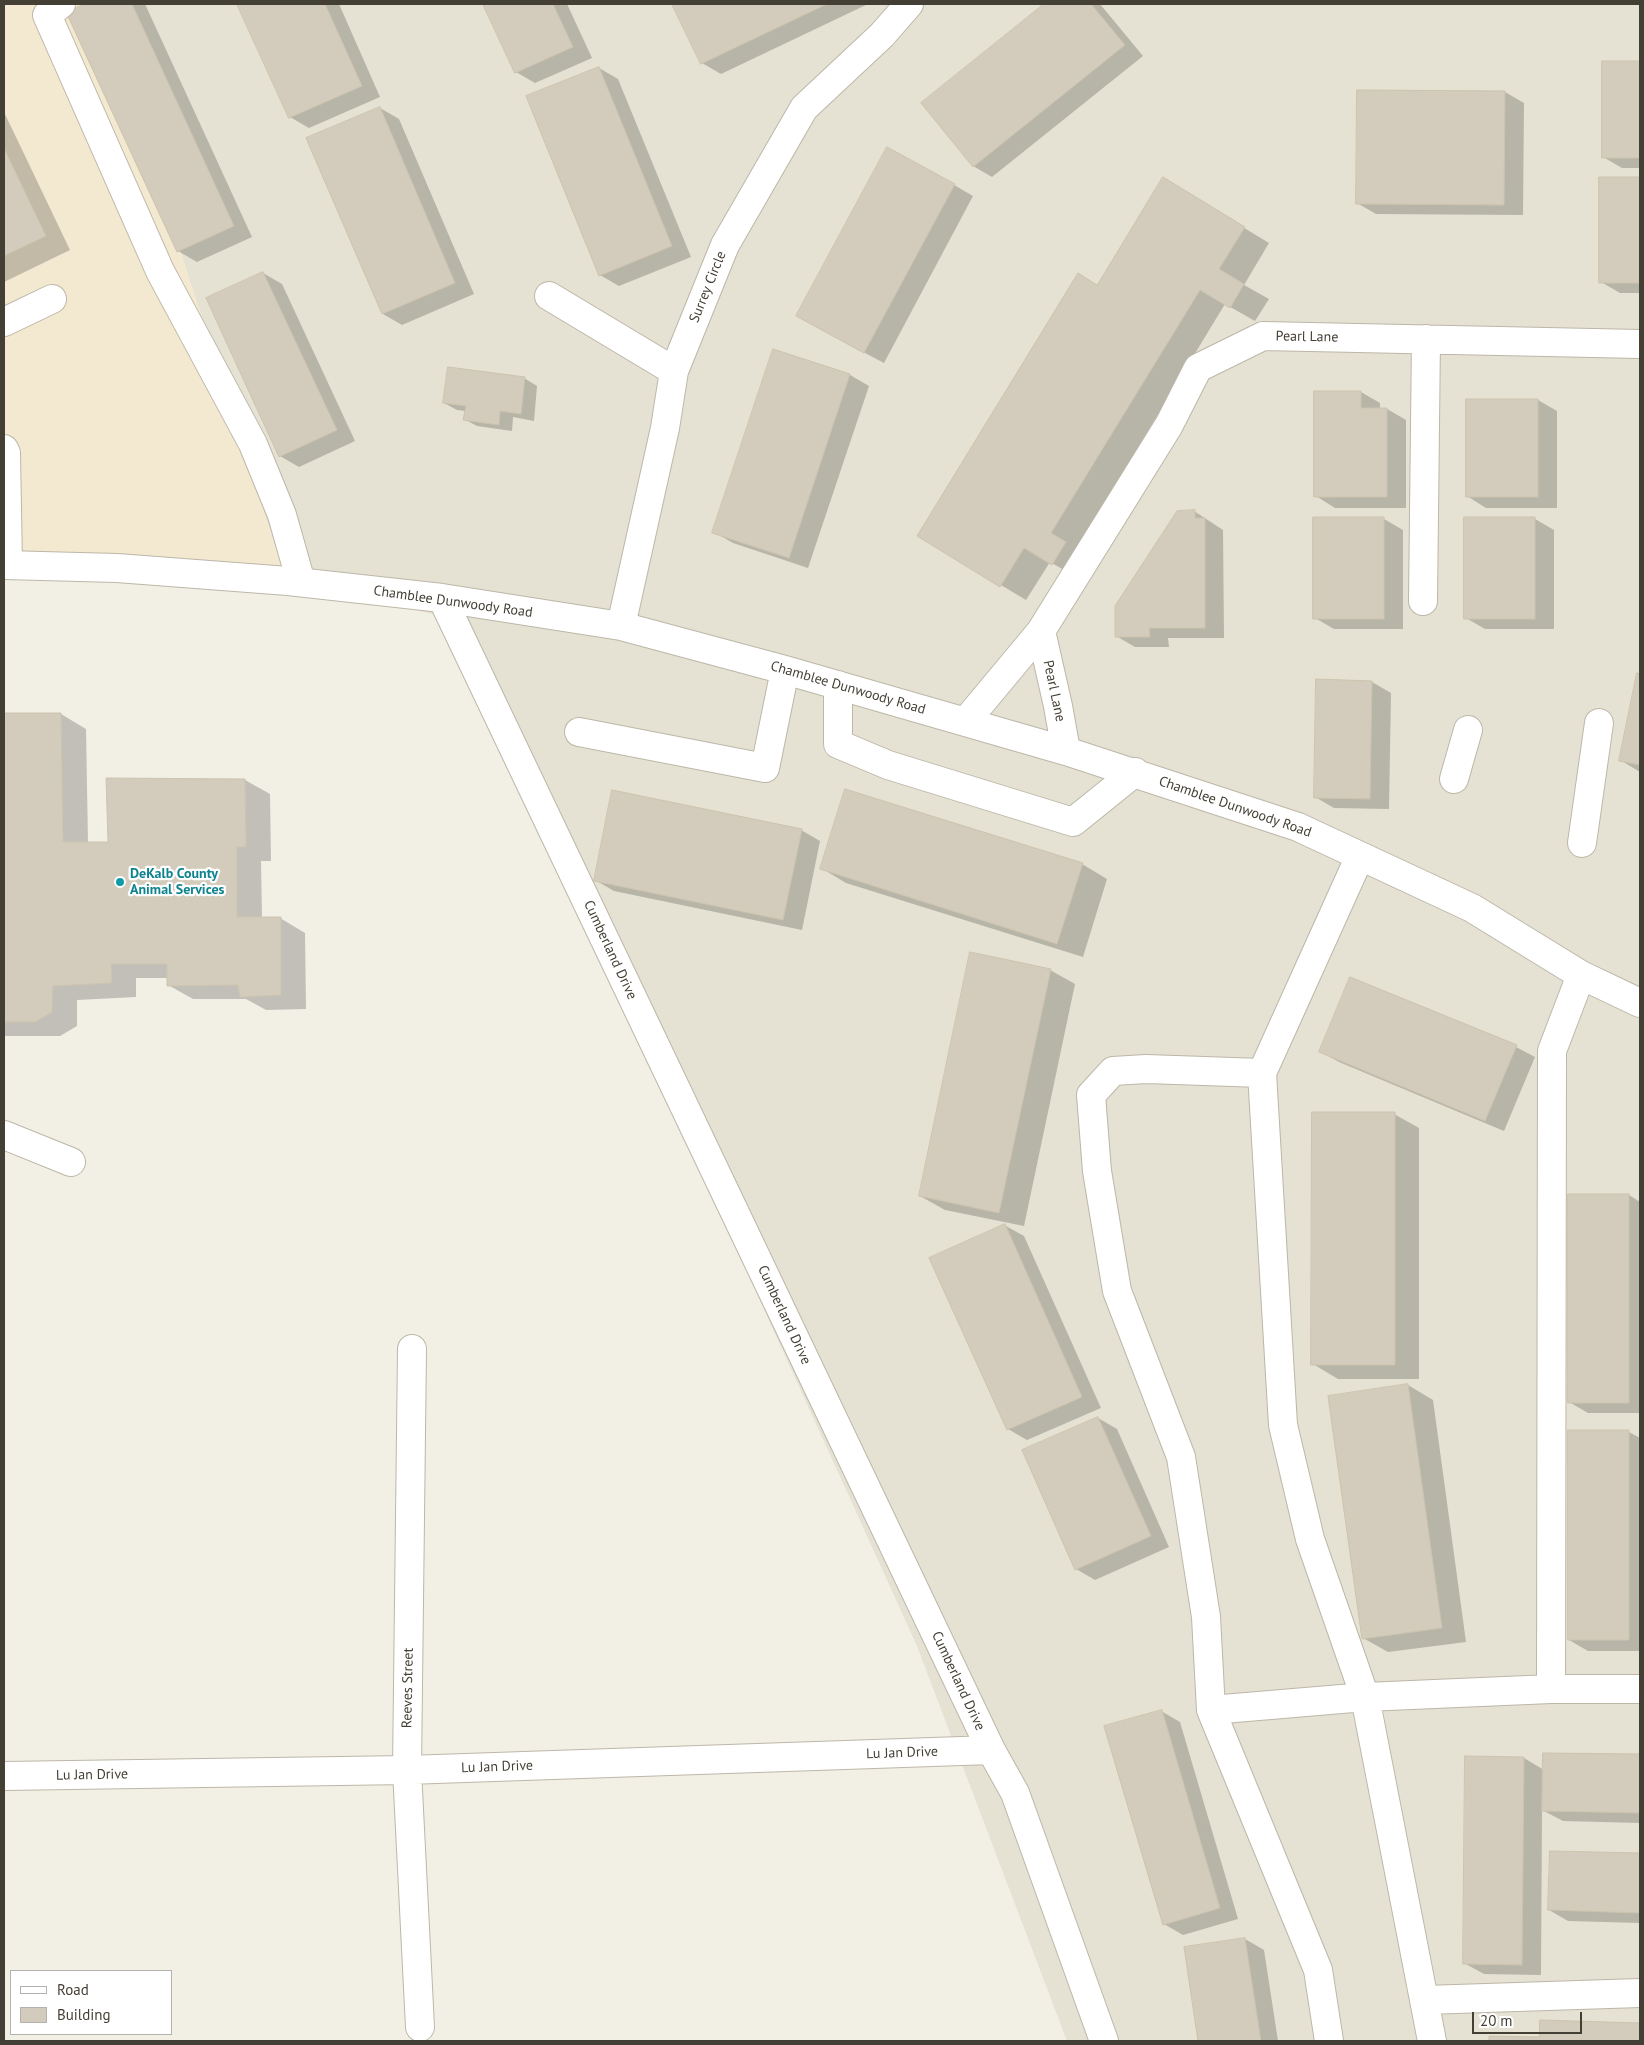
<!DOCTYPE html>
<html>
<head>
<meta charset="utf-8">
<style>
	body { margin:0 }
	#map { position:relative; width:1644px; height:2045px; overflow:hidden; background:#f2efe5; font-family:"PT Sans",sans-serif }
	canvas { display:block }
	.frame { position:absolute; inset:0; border:5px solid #443f35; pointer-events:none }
	.legend { position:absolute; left:10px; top:1970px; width:162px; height:65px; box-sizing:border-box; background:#fff; border:1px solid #b4b2ae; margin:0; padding:6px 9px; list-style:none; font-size:15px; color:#443f35 }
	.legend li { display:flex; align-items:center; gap:10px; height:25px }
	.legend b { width:25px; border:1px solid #b4b2ae }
	.scale { position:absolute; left:1472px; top:2012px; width:110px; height:22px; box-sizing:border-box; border:2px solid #443f35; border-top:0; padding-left:6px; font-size:15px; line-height:18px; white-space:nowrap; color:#443f35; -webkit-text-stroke:4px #fff; paint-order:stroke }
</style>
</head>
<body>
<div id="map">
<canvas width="1644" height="2045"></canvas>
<div class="frame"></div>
<ul class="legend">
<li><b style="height:6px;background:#fff"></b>Road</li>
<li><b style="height:14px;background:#d3cbbb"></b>Building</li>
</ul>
<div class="scale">20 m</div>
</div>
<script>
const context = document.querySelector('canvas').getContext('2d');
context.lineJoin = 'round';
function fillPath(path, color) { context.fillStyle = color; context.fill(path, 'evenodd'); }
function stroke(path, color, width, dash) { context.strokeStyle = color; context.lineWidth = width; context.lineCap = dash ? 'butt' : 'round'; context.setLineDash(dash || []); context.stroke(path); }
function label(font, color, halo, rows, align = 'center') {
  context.font = font + ' "PT Sans",sans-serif'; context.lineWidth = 4.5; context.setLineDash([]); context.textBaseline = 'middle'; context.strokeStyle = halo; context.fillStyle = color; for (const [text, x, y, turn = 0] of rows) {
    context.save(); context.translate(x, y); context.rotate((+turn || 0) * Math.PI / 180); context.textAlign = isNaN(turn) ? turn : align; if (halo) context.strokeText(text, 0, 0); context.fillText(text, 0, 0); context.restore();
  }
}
fillPath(new Path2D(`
	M101 4H1640V2041H1067L917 1646 692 1151 444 617 285 577Z`), '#e5e1d3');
fillPath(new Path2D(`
	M4 4H101L285 577 4 570Z`), '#f3e8d0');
fillPath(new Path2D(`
	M88 4H145L252 237 197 262 178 251 68 13Z
	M239 4H339L380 97 309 128 290 117Z
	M484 4H567L592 58 535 83 516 72Z
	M674 4H868L721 74 702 63Z
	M1046 4H1100L1143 56 992 177 973 166 922 103Z
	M1603 62H1640V168H1622L1603 157Z
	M599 68 618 79 691 257 619 286 600 275Z
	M1505 92 1524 103 1523 215 1376 214 1357 203Z
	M380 108 399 119 474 294 402 325 383 314Z
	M4 112 70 250 4 282Z
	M1601 178H1640V293H1620L1601 282Z
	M954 185 973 196 884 363 816 327Z
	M1188 194 1269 243 1244 285 1269 299 1255 321 1225 304 1076 549 1090 558 1078 578 1050 562 1026 600 919 536 1098 286Z
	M263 273 282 284 355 441 299 467 280 456Z
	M774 351 850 375 869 386 808 568 733 543 714 532Z
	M524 378 537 386 534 421 513 417 512 431 477 426 464 419 466 411 457 410 444 403Z
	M1361 392 1380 403V409H1387L1406 420V508H1335L1316 496Z
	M1538 400 1557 411V508H1486L1467 496Z
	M1194 511 1223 530 1224 638H1168L1169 647H1135L1116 636Z
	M1384 519 1403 530V629H1334L1315 618Z
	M1466 519H1535L1554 530V629H1485L1466 618Z
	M1638 675H1640V772L1620 760Z
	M1372 682 1391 693 1389 809 1334 808 1315 797Z
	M4 714H61L86 729 88 843H109L245 780 270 794 271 861H261L262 918H280L305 933 306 1009 266 1010 246 999H193L168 985V978H136V997L77 1000V1026L60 1036H4Z
	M801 830 820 841 802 930 614 891 595 880Z
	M1082 864 1107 879 1083 957 846 883 821 868Z
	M1050 970 1075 984 1024 1226 945 1210 920 1196Z
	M1516 1047 1535 1057 1504 1131 1339 1062 1321 1052Z
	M1394 1114 1419 1128V1379H1338L1313 1364Z
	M1629 1195 1640 1202V1413H1588L1569 1402Z
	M1004 1225 1024 1236 1101 1408 1027 1440 1008 1429Z
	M1408 1385 1433 1400 1466 1642 1388 1652 1363 1638Z
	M1098 1418 1117 1429 1169 1547 1095 1580 1076 1569Z
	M1629 1432 1640 1438V1651H1588L1569 1640Z
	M1161 1711 1180 1722 1238 1919 1183 1935 1164 1924Z
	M1545 1754 1640 1756V1823L1563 1821 1542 1810 1541 1975 1484 1974 1464 1963 1524 1758 1544 1770Z
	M1551 1852 1640 1855V1923L1568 1921 1549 1910Z
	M1245 1939 1264 1950 1278 2041H1199L1185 1948Z
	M1541 2021 1640 2024V2041H1490V2037L1541 2038Z`), '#0003');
const building = new Path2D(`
	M85 4H132L234 226 177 252 66 12Z
	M237 4H325L362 86 289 118Z
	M483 4H553L573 47 515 73Z
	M672 4H827L701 64Z
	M1044 4H1091L1125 45 973 167 921 103Z
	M1602 61H1640V158H1602Z
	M599 67 672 246 599 276 526 96Z
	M1357 90 1505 91 1504 205 1356 204Z
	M380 107 455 283 382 314 306 138Z
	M887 147 955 184 864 353 796 316Z
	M4 148 46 236 4 256Z
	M1163 177 1245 227 1219 269 1244 284 1230 308 1200 290 1051 533 1066 542 1052 565 1024 548 1000 587 917 536 1078 273 1097 285Z
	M1599 177H1640V283H1599Z
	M263 272 337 430 279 457 206 298Z
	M773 349 850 374 789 558 712 533Z
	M448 367 525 377 521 414 500 411 499 425 463 420 466 406 443 403Z
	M1314 391H1361V408H1387V497H1314Z
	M1466 399H1538V497H1466Z
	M1195 510V518H1205V628H1149L1150 637H1115V606L1177 511Z
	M1313 517H1384V619H1313Z
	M1464 517H1535V619H1464Z
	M1637 673 1640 674V765L1619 761Z
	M1316 679 1372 681 1370 799 1314 798Z
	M4 713H61L63 842H108L106 778 245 779 246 847H237V917H281V995L240 997 238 985 167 986V964H111L112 983 53 986 52 1012 35 1022H4Z
	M845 789 1083 863 1057 944 820 869Z
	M612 790 802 829 783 920 594 881Z
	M970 952 1051 969 999 1213 919 1196Z
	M1350 977 1517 1045 1485 1121 1319 1052Z
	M1312 1112H1395V1365H1311Z
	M1568 1194H1629V1403H1568Z
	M1005 1224 1082 1397 1007 1430 929 1258Z
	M1408 1384 1442 1628 1362 1639 1328 1396Z
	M1098 1417 1151 1536 1075 1570 1022 1450Z
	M1568 1430H1629V1640H1568Z
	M1162 1710 1220 1908 1163 1925 1104 1726Z
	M1543 1753 1640 1754V1813L1542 1811Z
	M1465 1756 1524 1757 1522 1965 1463 1964Z
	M1550 1851 1640 1853V1913L1548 1910Z
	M1245 1938 1261 2041H1198L1184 1947Z
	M1540 2020 1640 2023V2041H1489V2036L1539 2037Z`);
fillPath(building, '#d3cbbb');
stroke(building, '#cdc4ae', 1);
const minor = new Path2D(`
	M61 4 47 15 160 271 253 444 282 515 301 582
	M549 296 674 371
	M4 322 52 299
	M4 449 6 453 8 565
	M4 565 117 568 288 581 442 598 621 626 785 670 1066 751 1298 827 1472 908 1581 975 1640 1003
	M442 598 991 1750 1015 1793 1104 2041
	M1423 601 1426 339
	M621 626 665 428 674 371 725 245 804 108 882 35 909 4
	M1041 631 1058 706 1066 751
	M838 685V744L888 765 1073 822 1135 772
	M966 721 1041 631 1169 425 1198 368 1263 336 1640 344
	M579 732 765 768 785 670
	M1454 779 1468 730
	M1582 843 1599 723
	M1581 975 1552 1051 1551 1689H1640
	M1262 1073 1146 1069 1113 1071 1091 1095 1097 1171 1117 1291 1181 1457 1206 1617 1211 1710 1318 1970 1329 2041
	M4 1135 71 1162
	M412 1349 407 1770 420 2027
	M1211 1710 1365 1697 1310 1539 1283 1425 1262 1073 1360 856
	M4 1776 407 1770 991 1750
	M1425 2000 1640 1993
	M1432 2041 1365 1697 1551 1689`);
stroke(minor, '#bdb7a8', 30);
stroke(minor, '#fff', 28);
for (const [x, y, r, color] of [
	[120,882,5,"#0f9aa8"]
]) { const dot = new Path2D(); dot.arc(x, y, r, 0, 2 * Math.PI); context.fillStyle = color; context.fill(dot); stroke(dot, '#fff', 2); }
label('14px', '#443f35', '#fff', [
	["Surrey Circle",708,287,-68],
	["Pearl Lane",1307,337,1],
	["Chamblee Dunwoody Road",453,602,8],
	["Chamblee Dunwoody Road",848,688,16],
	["Pearl Lane",1054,691,78],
	["Chamblee Dunwoody Road",1235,807,19],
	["Cumberland Drive",610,950,65],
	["Cumberland Drive",784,1315,65],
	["Cumberland Drive",958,1681,65],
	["Reeves Street",408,1688,-89],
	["Lu Jan Drive",902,1753,-2],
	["Lu Jan Drive",497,1767,-2],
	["Lu Jan Drive",92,1775,-1]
]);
label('bold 14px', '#0d838f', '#fff', [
	["DeKalb County",130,874],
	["Animal Services",130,890]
], 'left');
</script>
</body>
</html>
